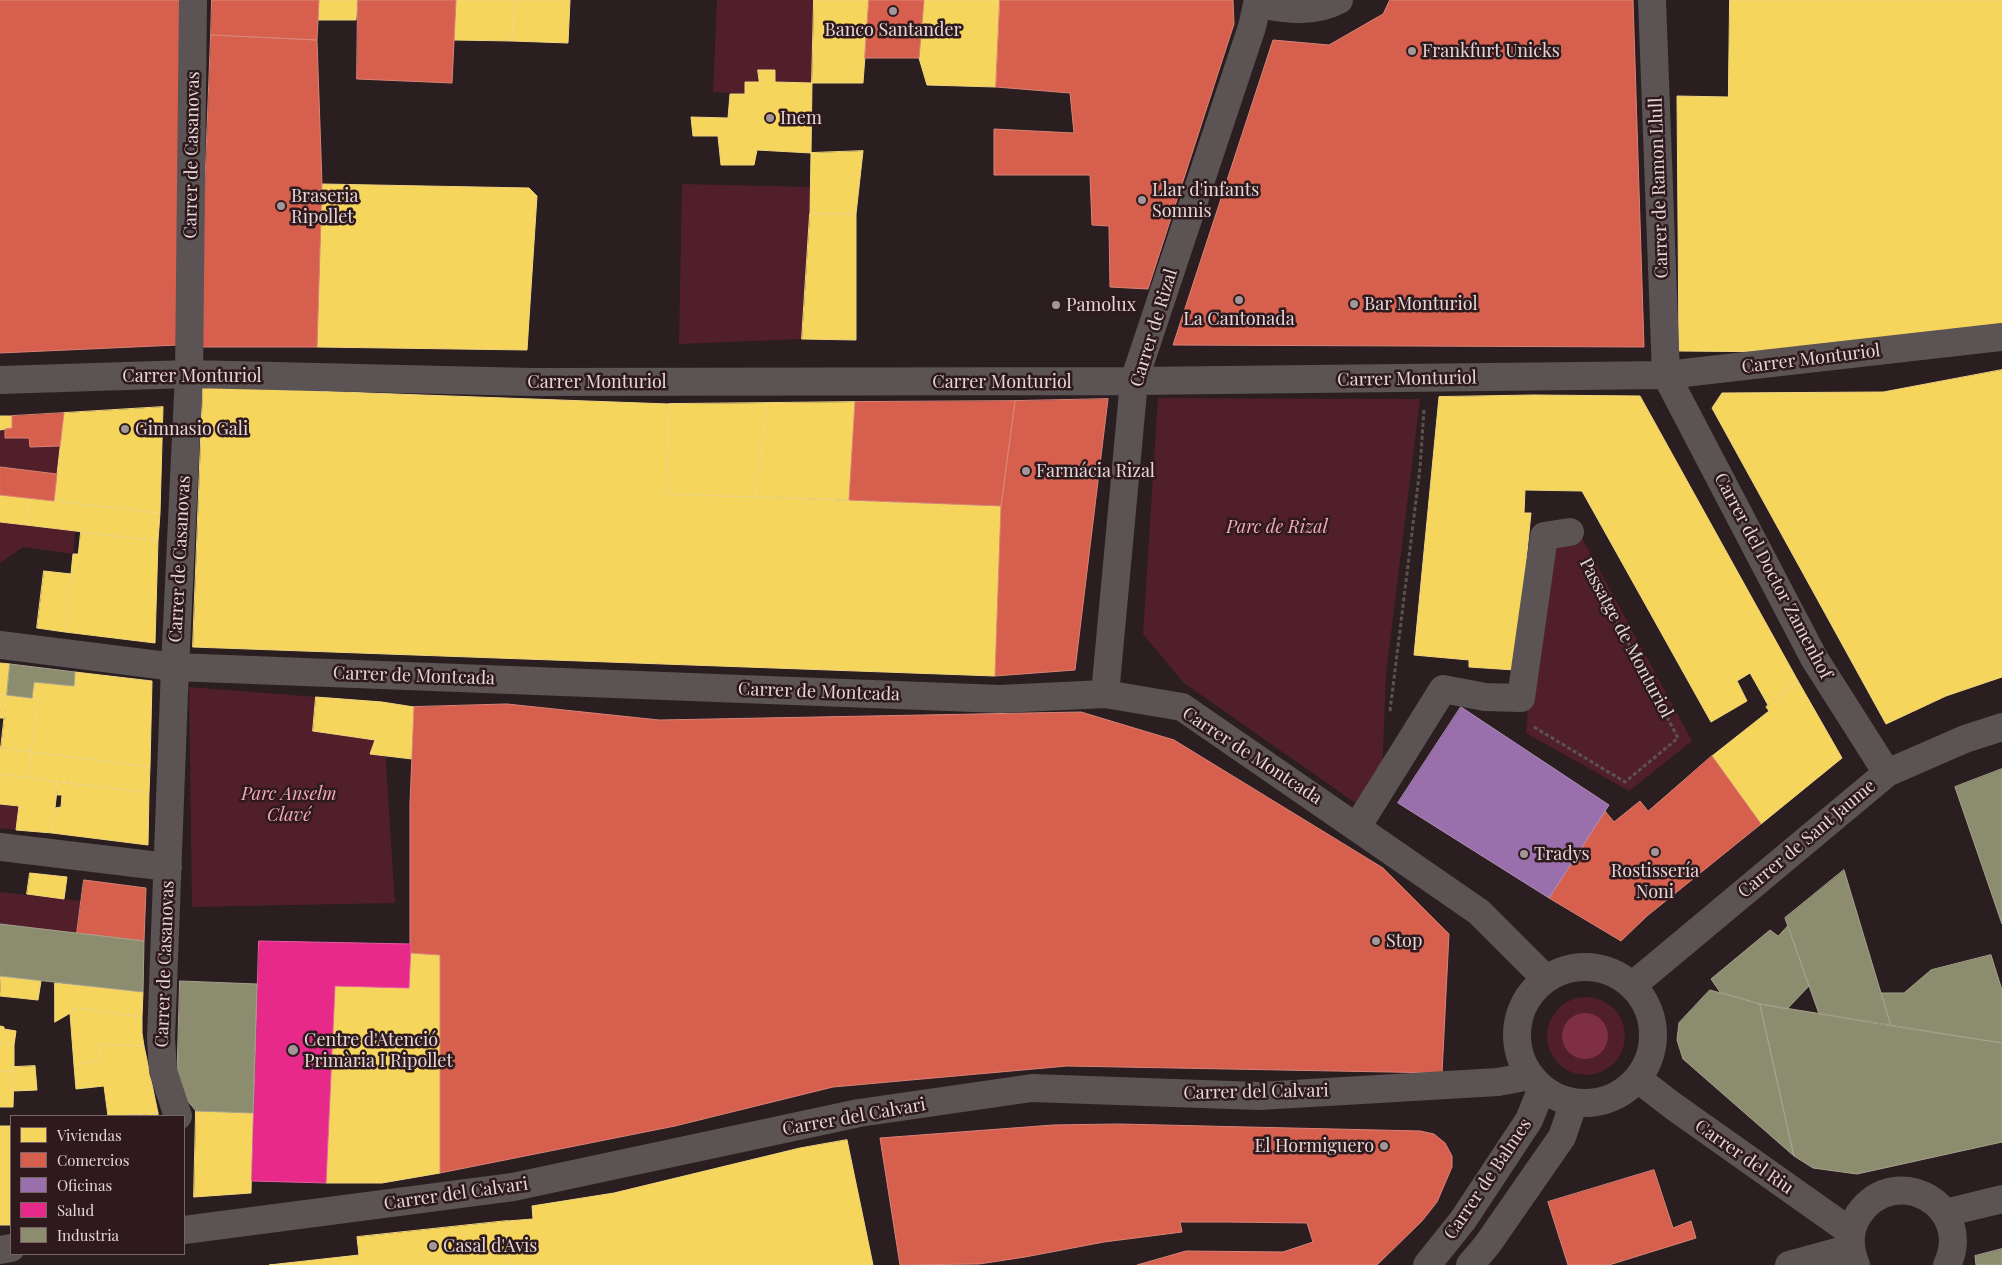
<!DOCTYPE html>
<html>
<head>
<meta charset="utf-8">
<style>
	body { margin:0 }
	#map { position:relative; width:2002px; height:1265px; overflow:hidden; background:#2a1e20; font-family:"Playfair Display",serif }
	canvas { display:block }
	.legend { position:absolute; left:10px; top:1115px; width:175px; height:140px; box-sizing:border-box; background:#2e1a1d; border:1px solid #776568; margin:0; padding:6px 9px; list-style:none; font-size:15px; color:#e4d6d8 }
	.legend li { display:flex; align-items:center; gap:10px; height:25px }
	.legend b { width:25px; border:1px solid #776568 }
</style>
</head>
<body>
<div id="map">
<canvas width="2002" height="1265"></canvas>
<ul class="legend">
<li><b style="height:14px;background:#f6d55c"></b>Viviendas</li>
<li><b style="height:14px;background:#d6604d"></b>Comercios</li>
<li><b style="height:14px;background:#9970ab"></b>Oficinas</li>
<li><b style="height:14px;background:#e7298a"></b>Salud</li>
<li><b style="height:14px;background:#8c8c6e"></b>Industria</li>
</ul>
</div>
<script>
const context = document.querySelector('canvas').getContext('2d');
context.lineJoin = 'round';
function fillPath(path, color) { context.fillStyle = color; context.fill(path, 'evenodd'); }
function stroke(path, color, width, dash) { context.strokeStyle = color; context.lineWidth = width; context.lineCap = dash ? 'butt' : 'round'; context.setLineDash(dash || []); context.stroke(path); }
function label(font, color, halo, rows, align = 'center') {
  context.font = font + ' "Playfair Display",serif'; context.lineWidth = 5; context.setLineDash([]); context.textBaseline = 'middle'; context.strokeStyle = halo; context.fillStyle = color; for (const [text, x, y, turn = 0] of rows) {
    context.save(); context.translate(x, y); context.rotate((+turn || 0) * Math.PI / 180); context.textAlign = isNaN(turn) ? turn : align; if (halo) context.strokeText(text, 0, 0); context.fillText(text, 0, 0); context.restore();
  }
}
fillPath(new Path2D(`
	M717 0H814L812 83 775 82V70H758L759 82H745V94L713 92Z
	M682 184 812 187 802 339 679 344Z
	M1158 398 1420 399 1386 674 1382 775 1361 807 1184 683 1143 634Z
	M5 429V438H29L30 447 60 446 57 474 0 467V430Z
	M0 522 75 531 73 554 23 547 0 563Z
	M1581 536 1692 741 1629 791 1526 733 1540 542Z
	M189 687 382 702 395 903 192 907Z
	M0 804 19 806 16 830 0 828Z
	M0 892 81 901 77 933 0 924Z
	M1547 1036a39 39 0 1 1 78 0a39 39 0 1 1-78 0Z`), '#511f2a');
fillPath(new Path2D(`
	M1562 1036a23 23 0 1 1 46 0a23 23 0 1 1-46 0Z`), '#7e3042');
const homes = new Path2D(`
	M319 0H357L356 20H318Z
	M456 0H515L512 41 454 40Z
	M515 0H570L568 43 512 41Z
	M814 0H869L863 83H812Z
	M924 0H1000L996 87 927 85 919 58Z
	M1730 0H2002V326L1790 352 1679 351 1677 96 1728 97Z
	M758 70H775V82L812 83 811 153 757 150 754 165H721L718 136H693L691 117 728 118 730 94H745V82H759Z
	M863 151 856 214H810L811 153Z
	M322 184 529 188 537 196 527 350 317 347Z
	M810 214H856V340L802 339Z
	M2002 370V677L1946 696 1886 724 1712 408 1722 393 1883 392Z
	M203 387 669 404 666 494 1001 506 995 676 193 647Z
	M1534 395 1640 396 1798 681 1768 705 1750 673 1737 681 1747 701 1711 722 1582 491 1525 490 1524 513H1531L1515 670 1469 667V660L1414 655 1439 397Z
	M855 402 849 500 755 497 767 403Z
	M767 403 755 497 666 494 669 404Z
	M163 407 160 513 54 501 64 413Z
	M0 416H12V428L0 430Z
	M0 495 29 498 26 525 0 522Z
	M29 498 160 513 158 541 26 525Z
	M81 532 158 541 155 643 65 632 73 554H78Z
	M44 571 71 574 65 632 37 628Z
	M0 663 10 664 7 695 0 694Z
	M75 672 152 681 150 767 31 752 38 699 32 698 34 682 74 686Z
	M1798 681 1842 758 1761 824 1712 756 1769 711 1766 707Z
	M0 694 7 695 4 718H0Z
	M7 695 38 699 31 752 1 748Z
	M316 697 382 702 414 707 412 759 370 754 375 740 313 731Z
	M0 747 31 752 29 778 0 774Z
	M31 752 150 767 149 793 29 778Z
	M0 774 58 782 52 833 16 830 19 806 0 804Z
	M58 782 149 793 148 845 52 833 55 808 61 807 62 795H58Z
	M30 873 67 877 64 899 27 894Z
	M410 953 440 955V1173L382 1183H326L335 986 409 988Z
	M1 976 41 981 38 1000 0 996Z
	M55 983 143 992 142 1017 79 1008 55 1022Z
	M79 1008 142 1017V1033L144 1046 99 1044 101 1060 74 1065 70 1013Z
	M0 1026 4 1027V1029L16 1031 14 1045 0 1043Z
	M0 1043 14 1045V1072L0 1071Z
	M99 1044 144 1046 158 1113 108 1116 104 1086 76 1089 74 1065 101 1060Z
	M35 1066 37 1090 13 1091 14 1067Z
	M0 1071 14 1072 13 1107H0Z
	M196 1111 253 1113 251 1193 194 1197Z
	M158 1113V1116H127Z
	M0 1126H11V1225H0Z
	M847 1140 873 1265H508L507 1221 533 1219 532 1206 614 1193 800 1148Z
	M507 1221 508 1265H269L359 1255 357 1237Z`);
fillPath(homes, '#f6d55c');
stroke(homes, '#f1d581', 1);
const shops = new Path2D(`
	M0 0H180L178 345 0 353Z
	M212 0H319L317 40 211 35Z
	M358 0H456L452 83 357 79Z
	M869 0H924L919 58H865Z
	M1000 0H1233L1234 24 1148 289 1110 287 1109 226 1092 225 1090 175H994V129L1074 133 1070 93 996 87Z
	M1390 0H1633L1644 347 1173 345 1273 40 1329 45 1383 14Z
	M211 35 317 40 322 184 317 347H199Z
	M1108 399 1075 670 995 676 1001 506 1015 401Z
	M1015 401 1001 506 849 500 855 402Z
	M64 413 60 446 30 447 29 438H5V429L12 428V416Z
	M0 467 57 474 54 501 0 495Z
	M507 704 659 720 1081 712 1174 740 1383 868 1449 934 1442 1073 1067 1066 833 1087 675 1126 440 1173V955L410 953V803L414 707Z
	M1712 756 1761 824 1647 916 1621 941 1549 898 1605 811 1614 822 1640 801 1648 811Z
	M84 880 146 888 144 941 77 933Z
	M1119 1124 1420 1131 1434 1134 1445 1143 1452 1156V1167L1437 1202 1422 1221 1377 1265H1137L1186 1251 1283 1252 1313 1242 1307 1223 1226 1222H1180L1182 1232 1104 1242 1025 1257 979 1264 900 1265 880 1138 1053 1125Z
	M1654 1170 1673 1228 1691 1221 1696 1238 1609 1265H1568L1548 1202Z`);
fillPath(shops, '#d6604d');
stroke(shops, '#da8377', 1);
const offices = new Path2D(`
	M1461 707 1609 805 1549 898 1398 803Z`);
fillPath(offices, '#9970ab');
stroke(offices, '#b08fb8', 1);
const health = new Path2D(`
	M259 941 411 944 409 988 335 986 326 1183 252 1181Z`);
fillPath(health, '#e7298a');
stroke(health, '#e65da1', 1);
const industry = new Path2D(`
	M10 664 75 672 74 686 34 682 32 698 7 695Z
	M2002 769V924L1955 787Z
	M1844 870 1881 993 1891 1026 1819 1014 1785 918Z
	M0 924 144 941 143 992 0 976Z
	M1788 926 1809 986 1787 1009 1760 1004 1720 992 1711 979 1770 930 1778 936Z
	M1991 955 2002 990V1043L1891 1026 1881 993H1904L1931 970Z
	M180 981 257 984 253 1113 196 1111 182 1094 177 1080Z
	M1710 990 1760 1004 1794 1156 1683 1059 1677 1040 1679 1023Z
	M1760 1004 2002 1043V1142L1857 1174 1813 1168 1794 1156Z
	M2002 1249V1265H1976L1975 1256Z`);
fillPath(industry, '#8c8c6e');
stroke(industry, '#a6a28e', 1);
stroke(new Path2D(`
	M1390 711 1420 468 1424 409
	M1534 727 1625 782 1678 738 1585 560`), '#5b5254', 3, [4, 2.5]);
stroke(new Path2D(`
	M1652 0 1666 375 1814 658 1887 773
	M1257 4C1285 9 1313 14 1339 0
	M0 380 189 374 531 382 1134 381 1666 375 2002 337
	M0 645 175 667 1000 699 1105 694 1182 707 1479 912 1546 979
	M1105 694 1134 381 1252 27 1258 0
	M1357 827 1443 689 1485 697 1521 698 1544 536 1570 532
	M0 847 168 867
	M1517 1035a68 68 0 1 1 136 0a68 68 0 1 1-136 0Z
	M1633 985 1887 773 1965 739 2002 727
	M1638 1079 1673 1106 1851 1232
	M178 1116 163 1071 161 1038 175 667 189 374 193 0
	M1945 1213 2002 1199
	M184 1230 513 1187 859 1113 1032 1088 1259 1096 1498 1082 1530 1076
	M0 1250 11 1248
	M1427 1265 1463 1220 1529 1120 1542 1088
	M1470 1265 1487 1245 1562 1137 1574 1102
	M1789 1265 1851 1248
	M1856 1265C1849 1248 1848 1230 1859 1214 1896 1161 1975 1206 1947 1265`), '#5c5354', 28);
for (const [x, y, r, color] of [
	[893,11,5,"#a39698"],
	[1412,51,5,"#a39698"],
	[770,118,5,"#a39698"],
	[1142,200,5,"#a39698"],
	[281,206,5,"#a39698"],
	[1239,300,5,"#a39698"],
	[1354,304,5,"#a39698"],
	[1056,305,5,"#a39698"],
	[125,429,5,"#a39698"],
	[1026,471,5,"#a39698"],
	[1655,852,5,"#a39698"],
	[1524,854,5,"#a39698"],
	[1376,941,5,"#a39698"],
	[293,1050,6,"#a39698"],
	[1384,1146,5,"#a39698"],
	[433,1246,5,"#a39698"]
]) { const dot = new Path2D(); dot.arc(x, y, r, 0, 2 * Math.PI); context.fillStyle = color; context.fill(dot); stroke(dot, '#2e1a1d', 2); }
label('18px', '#e4d6d8', '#2e1a1d', [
	["Banco Santander",893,30,"center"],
	["Frankfurt Unicks",1422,51],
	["Inem",780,118],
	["Llar d'infants",1152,190],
	["Somnis",1152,211],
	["Braseria",291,196],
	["Ripollet",291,217],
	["Bar Monturiol",1364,304],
	["Pamolux",1066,305],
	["La Cantonada",1239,319,"center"],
	["Gimnasio Gali",135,429],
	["Farmácia Rizal",1036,471],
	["Tradys",1534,854],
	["Rostissería",1655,871,"center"],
	["Noni",1655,892,"center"],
	["Stop",1386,941],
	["Centre d'Atenció",304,1040],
	["Primària I Ripollet",304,1061],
	["El Hormiguero",1374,1146,"right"],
	["Casal d'Avis",443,1246]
], 'left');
label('18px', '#e4d6d8', '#2e1a1d', [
	["Carrer de Casanovas",192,155,-89],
	["Carrer de Ramon Llull",1659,188,-92],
	["Carrer de Rizal",1154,328,-73],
	["Carrer Monturiol",1811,359,-7],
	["Carrer Monturiol",192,376],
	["Carrer Monturiol",1407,379,-1],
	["Carrer Monturiol",597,382],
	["Carrer Monturiol",1002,382],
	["Carrer de Casanovas",180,559,-87],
	["Carrer del Doctor Zamenhof",1773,576,62],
	["Passatge de Monturiol",1626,638,62],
	["Carrer de Montcada",414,676,2],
	["Carrer de Montcada",819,692,2],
	["Carrer de Montcada",1252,756,33],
	["Carrer de Sant Jaume",1807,839,-40],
	["Carrer de Casanovas",165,964,-88],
	["Carrer del Calvari",1256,1092,-1],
	["Carrer del Calvari",854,1117,-10],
	["Carrer del Riu",1744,1157,35],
	["Carrer de Balmes",1488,1179,-56],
	["Carrer del Calvari",456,1194,-8]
]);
label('italic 18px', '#f5abb6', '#2e1a1d', [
	["Parc de Rizal",1277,527],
	["Parc Anselm",289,794],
	["Clavé",289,815]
]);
</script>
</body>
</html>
